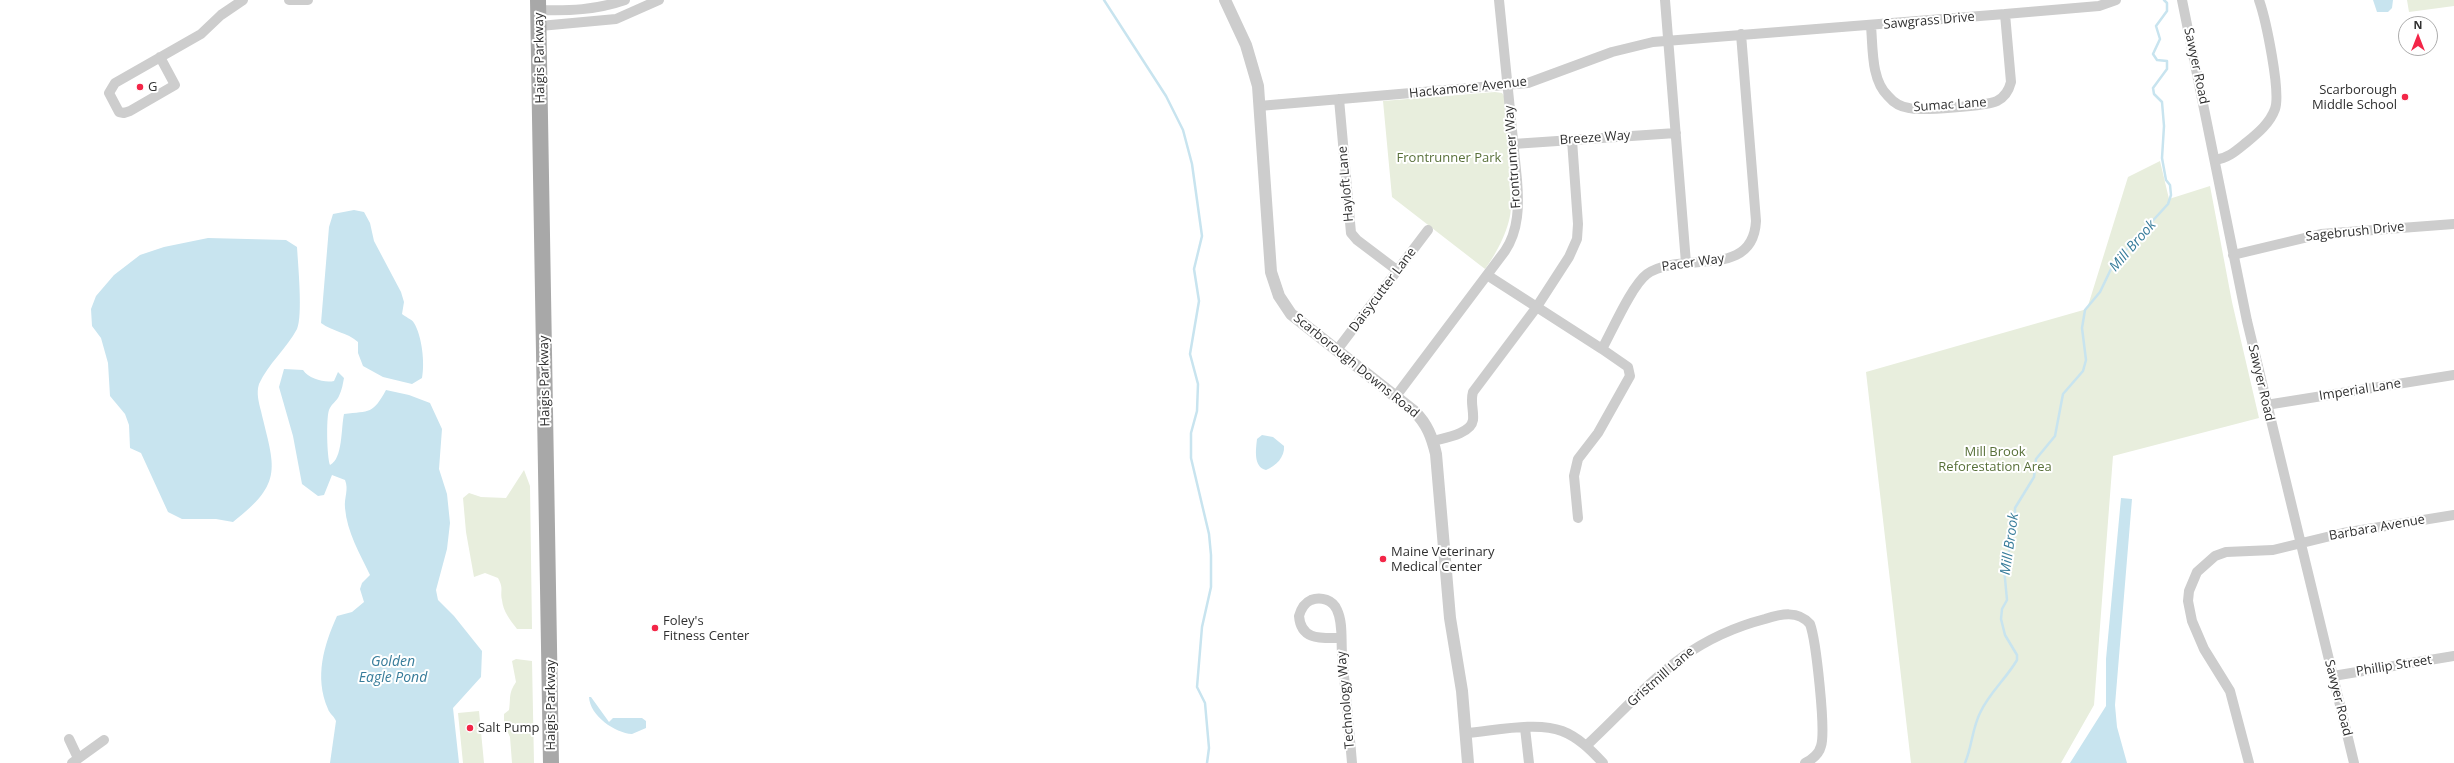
<!DOCTYPE html>
<html>
<head>
<meta charset="utf-8">
<style>
	body { margin:0 }
	#map { position:relative; width:2454px; height:763px; overflow:hidden; background:#fff; font-family:"Open Sans",sans-serif }
	canvas { display:block }
	.north { position:absolute; left:2398px; top:16px; width:40px; height:40px; box-sizing:border-box; background:#fff; border:1px solid #acacac; border-radius:50%; rotate:0deg; font-size:11px; font-weight:700; line-height:16px; text-align:center; color:#303030 }
	.north::after { content:''; display:block; margin:auto; width:14px; height:18px; background:#f32648; clip-path:polygon(50% 0,100% 100%,50% 72%,0 100%) }
</style>
</head>
<body>
<div id="map">
<canvas width="2454" height="763"></canvas>
<div class="north">N</div>
</div>
<script>
const context = document.querySelector('canvas').getContext('2d');
context.lineJoin = 'round';
function fillPath(path, color) { context.fillStyle = color; context.fill(path, 'evenodd'); }
function stroke(path, color, width, dash) { context.strokeStyle = color; context.lineWidth = width; context.lineCap = dash ? 'butt' : 'round'; context.setLineDash(dash || []); context.stroke(path); }
function label(font, color, halo, rows, align = 'center') {
  context.font = font + ' "Open Sans",sans-serif'; context.lineWidth = 4; context.setLineDash([]); context.textBaseline = 'middle'; context.strokeStyle = halo; context.fillStyle = color; for (const [text, x, y, turn = 0] of rows) {
    context.save(); context.translate(x, y); context.rotate((+turn || 0) * Math.PI / 180); context.textAlign = isNaN(turn) ? turn : align; if (halo) context.strokeText(text, 0, 0); context.fillText(text, 0, 0); context.restore();
  }
}
fillPath(new Path2D(`
	M2407 0H2454V6L2409 12Z
	M1495 92 1502 93 1506 99 1512 166C1507 179 1511 192 1511 206 1511 226 1497 253 1485 269L1392 197 1383 101Z
	M2160 161 2169 199 2210 186 2232 302 2259 418 2113 456 2094 705 2061 763H1911L1866 372 2087 309 2128 177Z
	M524 470 530 486 532 629H517C510 620 503 611 502 600 500 590 504 589 498 578L485 573 474 577 466 532 463 498 469 493 481 497 506 498Z
	M516 659 532 661 534 763H512L510 737 504 724V714L509 710C511 697 508 694 516 682L512 661Z
	M479 711 484 763H463L458 713Z`), '#e8eedd');
fillPath(new Path2D(`
	M2373 0H2393L2392 8 2388 12H2377Z
	M354 210 364 212 370 223 374 241 401 292 404 302 402 314C405 317 412 319 414 323 422 336 425 363 422 378L412 384 383 377 363 366 358 353V342C347 332 333 332 321 323L329 227 333 214Z
	M208 238 286 240 297 247C298 264 303 316 297 329 287 348 268 364 259 384 256 393 259 403 261 411 274 467 285 482 233 522L216 519H182L168 512 141 453 130 448 129 425 125 414 110 396 108 363 101 338 92 326 91 309 96 296 114 275 140 255 164 247Z
	M284 369 303 370C309 379 325 383 334 381L338 372 344 378C343 383 342 390 339 396 337 401 331 404 329 410 326 419 327 457 330 465 343 459 341 427 344 414 370 411 373 414 386 390L409 395 430 403 442 429 439 469 447 494 450 523 447 549 436 590 438 600 454 616 482 651 481 677 453 708 459 763H330L336 721C334 716 329 713 328 709 314 677 324 645 337 616L352 612 364 602 360 589 362 583 370 575C360 554 347 532 345 508 344 497 349 490 345 480L332 475 324 495 318 496 302 484 293 436 279 387Z
	M1262 435 1273 437 1284 446C1285 457 1276 466 1266 470 1253 467 1256 449 1257 439Z
	M2121 498 2132 499 2115 705 2117 727 2127 763H2070L2106 706V659Z
	M589 697H591L609 722 613 718H642L646 721V728L632 734C615 733 590 716 589 697Z`), '#c8e4ef');
stroke(new Path2D(`
	M1104 0 1166 96 1183 130 1192 164 1202 236 1194 269 1199 301 1190 354 1198 384 1197 411 1191 433V458L1209 534 1211 555V587L1202 627 1197 687 1205 703 1209 748 1207 763
	M1965 763C1972 747 1972 729 1980 713 1989 693 2006 679 2017 660V655L2005 635 2001 619 2002 609 2007 600 2004 568 2015 530V508L2034 477 2036 459 2055 436 2063 394 2083 371 2086 360 2082 328 2085 310 2100 292 2111 269 2126 250 2168 204 2171 195 2170 185 2166 180 2162 158 2164 126 2162 102 2154 94 2153 88 2167 69V61L2157 60 2153 54 2160 39 2156 26 2167 11V3L2164 0`), '#c8e4ef', 2.5);
stroke(new Path2D(`
	M289 0H308
	M1665 0 1686 263
	M2182 0 2247 321 2354 763
	M539 10C569 11 596 10 625 0
	M540 26 616 19 659 0
	M1871 26C1873 48 1871 80 1888 96 1893 102 1901 107 1909 108 1920 111 1987 106 1997 101 2005 97 2009 90 2011 82L2005 14
	M160 57 175 85 130 111 124 113 119 112 109 93 115 83 201 34 221 15 243 0
	M1339 99 1351 233 1357 240 1398 271
	M1259 106 1528 83 1612 52 1653 42 2005 14 2099 6 2116 0
	M1513 144 1676 133
	M2215 160C2229 158 2237 150 2247 142 2258 133 2270 123 2275 109 2281 92 2266 20 2259 0
	M2233 255 2321 234 2454 224
	M1487 275 1602 349C1612 331 1632 285 1647 274 1680 250 1753 281 1756 221L1741 34
	M1337 350 1428 230
	M1396 396 1505 251C1519 230 1519 205 1517 180L1499 0
	M2266 405 2454 375
	M1433 441C1444 438 1471 434 1473 420 1474 410 1470 402 1473 392L1536 308 1569 257 1577 239 1578 224 1572 140
	M1578 518 1574 476 1578 459 1598 433 1630 376 1628 367 1602 349
	M1341 638C1322 638 1301 641 1299 616 1301 609 1304 603 1311 600 1321 596 1333 600 1337 610 1343 622 1341 640 1342 653 1345 689 1349 726 1352 763
	M2333 676 2454 656
	M1525 728 1529 763
	M1466 733C1493 731 1537 721 1562 731 1578 737 1591 750 1603 763
	M69 739 78 758
	M1586 746C1647 689 1680 641 1765 619 1781 614 1798 610 1810 624 1816 640 1826 731 1821 746 1819 754 1813 759 1805 763
	M72 763 104 740
	M2249 763 2230 691 2204 649 2192 621 2188 601 2189 591 2197 572 2215 556 2226 552 2273 550 2343 533 2454 515`), '#cdcdcd', 10);
stroke(new Path2D(`
	M1225 0 1246 45 1258 86 1271 272 1279 296 1291 314 1415 412C1427 424 1432 437 1436 454L1450 618 1462 691 1468 763`), '#cdcdcd', 12);
stroke(new Path2D(`
	M538 0 551 763`), '#a8a8a8', 16);
for (const [x, y, r, color] of [
	[140,87,4,"#f32648"],
	[2405,97,4,"#f32648"],
	[1383,559,4,"#f32648"],
	[655,628,4,"#f32648"],
	[470,728,4,"#f32648"]
]) { const dot = new Path2D(); dot.arc(x, y, r, 0, 2 * Math.PI); context.fillStyle = color; context.fill(dot); stroke(dot, '#fff', 1.5); }
label('13px', '#303030', '#fff', [
	["Sawgrass Drive",1929,21,-5],
	["Haigis Parkway",540,58,-91],
	["Sawyer Road",2196,66,78],
	["Hackamore Avenue",1468,88,-6],
	["Sumac Lane",1950,105,-4],
	["Breeze Way",1595,138,-4],
	["Frontrunner Way",1513,157,-94],
	["Hayloft Lane",1346,184,-95],
	["Sagebrush Drive",2355,232,-6],
	["Pacer Way",1693,263,-8],
	["Daisycutter Lane",1383,290,-53],
	["Scarborough Downs Road",1356,366,39],
	["Haigis Parkway",545,381,-91],
	["Sawyer Road",2261,383,77],
	["Imperial Lane",2360,390,-9],
	["Barbara Avenue",2377,528,-10],
	["Phillip Street",2394,666,-9],
	["Gristmill Lane",1661,677,-41],
	["Sawyer Road",2338,698,76],
	["Technology Way",1346,700,-95],
	["Haigis Parkway",551,705,-90]
]);
label('13px', '#303030', '#fff', [
	["G",148,87],
	["Scarborough",2397,90,"right"],
	["Middle School",2397,105,"right"],
	["Maine Veterinary",1391,552],
	["Medical Center",1391,567],
	["Foley's",663,621],
	["Fitness Center",663,636],
	["Salt Pump",478,728]
], 'left');
label('13px', '#587039', '#fff', [
	["Frontrunner Park",1449,158],
	["Mill Brook",1995,452],
	["Reforestation Area",1995,467]
]);
label('italic 14px', '#377c9a', '#fff', [
	["Mill Brook",2133,246,-49],
	["Mill Brook",2010,544,-82],
	["Golden",393,662],
	["Eagle Pond",393,678]
]);
</script>
</body>
</html>
